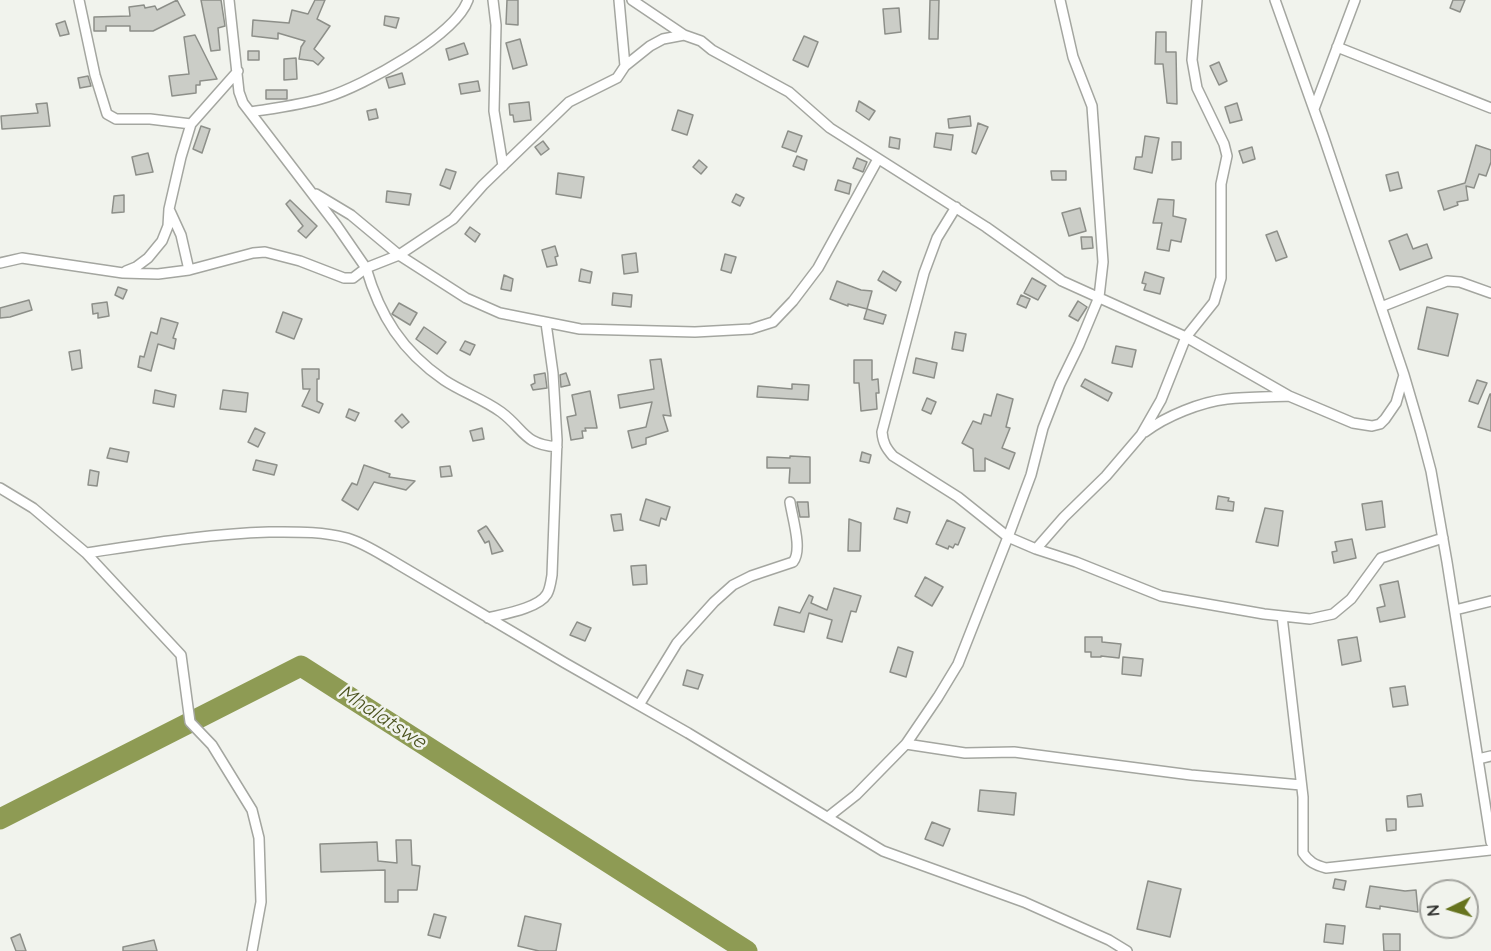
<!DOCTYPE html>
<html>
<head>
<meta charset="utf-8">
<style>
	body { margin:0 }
	#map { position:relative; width:1491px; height:951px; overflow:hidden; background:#f1f3ed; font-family:Quicksand,sans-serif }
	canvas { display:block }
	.north { position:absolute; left:1419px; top:879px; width:60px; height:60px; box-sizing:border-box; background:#f1f3ed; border:2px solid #a3a49f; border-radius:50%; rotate:265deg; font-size:16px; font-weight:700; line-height:24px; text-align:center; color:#2d2e2b }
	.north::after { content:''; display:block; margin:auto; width:21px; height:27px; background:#66731e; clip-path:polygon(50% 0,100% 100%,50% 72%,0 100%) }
</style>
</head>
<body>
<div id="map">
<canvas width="1491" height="951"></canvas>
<div class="north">N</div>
</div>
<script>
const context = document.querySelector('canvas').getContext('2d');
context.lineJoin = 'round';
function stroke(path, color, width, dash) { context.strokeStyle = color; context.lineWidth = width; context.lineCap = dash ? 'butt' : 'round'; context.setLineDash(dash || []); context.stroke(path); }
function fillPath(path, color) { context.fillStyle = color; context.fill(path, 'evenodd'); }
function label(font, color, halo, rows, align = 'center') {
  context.font = font + ' Quicksand,sans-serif'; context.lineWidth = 5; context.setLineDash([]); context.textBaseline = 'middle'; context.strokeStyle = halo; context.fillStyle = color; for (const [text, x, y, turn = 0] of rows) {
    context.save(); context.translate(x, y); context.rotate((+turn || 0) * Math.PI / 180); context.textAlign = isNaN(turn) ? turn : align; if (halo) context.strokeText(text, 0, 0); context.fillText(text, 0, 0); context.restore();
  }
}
stroke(new Path2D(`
	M0 819 301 666 747 951`), '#8e9b54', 21);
const building = new Path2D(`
	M177 0 185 15 153 31H130V26H106V31H94V17L130 16 129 7 144 5 145 8 155 6 157 10Z
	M201 0H221L225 26 218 28 220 50 211 51Z
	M315 0H325L317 19 330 26 314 49 324 58 318 65 313 61 299 59 301 47 305 41 278 33V39L252 36 253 20 289 23 292 10 308 14Z
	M507 0H518V25L506 24Z
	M930 0H939L938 39H929Z
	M1453 0H1465L1460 12 1450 8Z
	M899 8 901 32 885 34 883 9Z
	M385 16 399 18 396 28 384 25Z
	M65 21 69 34 60 36 56 24Z
	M1156 32H1166V52H1176L1177 104 1167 103 1163 64H1155Z
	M195 35 217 79 200 81V85H196V93L172 96 169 76 189 74 184 37Z
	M804 36 818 42 808 67 793 60Z
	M520 39 527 65 513 69 506 43Z
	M464 43 468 54 449 60 446 49Z
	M248 51H259V60H248Z
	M296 58 297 79 284 80V59Z
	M1219 62 1227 81 1219 85 1210 66Z
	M402 73 405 84 389 88 386 78Z
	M88 76 91 86 80 88 78 78Z
	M478 81 480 91 461 94 459 84Z
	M266 90H287V99H266Z
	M859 101 875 111 869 120 856 111Z
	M529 102 531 120 514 122 513 115H510L509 104Z
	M47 103 50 126 2 129 1 116 38 113 36 104Z
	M1237 103 1242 120 1230 123 1225 107Z
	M376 109 378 118 369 120 367 111Z
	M678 110 693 115 687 135 672 130Z
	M970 116 971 126 949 128 948 119Z
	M978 123 988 127 976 154 972 152Z
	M201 126 210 129 202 153 193 149Z
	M788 131 802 136 796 152 782 147Z
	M936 133 953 135 951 150 934 147Z
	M1145 136 1159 138 1152 173 1134 169 1136 157H1142Z
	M890 137 900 139 899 149 889 147Z
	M543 141 549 149 541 155 535 147Z
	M1172 142H1181V159L1172 160Z
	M1476 145 1491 150V162L1486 176 1479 174 1474 188 1466 186 1468 200 1457 202 1458 205 1444 210 1438 191 1465 183Z
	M1252 147 1255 159 1243 163 1239 151Z
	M148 153 153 172 136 175 132 157Z
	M797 156 807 160 804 170 793 166Z
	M857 158 867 162 863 172 853 168Z
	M699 160 707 167 701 174 693 167Z
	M446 169 456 172 450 189 440 185Z
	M1051 171H1066V180H1052Z
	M1398 172 1402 188 1390 191 1386 175Z
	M558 173 584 177 581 198 556 194Z
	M838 180 851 184 849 194 835 190Z
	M387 191 411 194 409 205 386 202Z
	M736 194 744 198 740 206 732 202Z
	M124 195V212L112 213 114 196Z
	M1158 199 1174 200 1173 216 1186 219 1181 242 1171 240 1169 251 1157 249 1162 223H1153Z
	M290 200 317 226 306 238 298 231 303 226 286 204Z
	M1080 208 1086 231 1069 236 1062 213Z
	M470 227 480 234 475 242 465 234Z
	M1277 231 1287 257 1276 261 1266 235Z
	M1407 234 1413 249 1427 244 1432 258 1400 270 1389 241Z
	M1081 237H1092L1093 248 1082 249Z
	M555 246 558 256 555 257 557 265 547 267 542 250Z
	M636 253 638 272 624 274 622 255Z
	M725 254 736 257 731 273 721 270Z
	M581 269 592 272 590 283 579 281Z
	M883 271 901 282 896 291 878 280Z
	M1145 272 1164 278 1160 294 1144 290 1146 284 1142 283Z
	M504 275 513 279 511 291 501 289Z
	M1032 278 1046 286 1038 300 1024 293Z
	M837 281 861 290 872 291 867 309 848 304V306L830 299Z
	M118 287 127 290 123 299 115 295Z
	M613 293 632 295 631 307 612 305Z
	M1021 295 1030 299 1026 308 1017 304Z
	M29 300 32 310 10 317 0 318V308Z
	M1078 301 1087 307 1078 321 1069 316Z
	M107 302 109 316 98 318V313L93 314 92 304Z
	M399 303 417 313 410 325 392 314Z
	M1427 307 1458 314 1448 356 1418 349Z
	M867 309 886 315 883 324 864 319Z
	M283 312 302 319 294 339 276 332Z
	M161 318 178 323 173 338 176 339 174 349 158 344 151 371 138 367 140 356 144 357 151 332 157 334Z
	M424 327 446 342 437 354 416 339Z
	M955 332 966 334 963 351 952 349Z
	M465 341 475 345 470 355 460 350Z
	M1116 346 1136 350 1132 367 1112 363Z
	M80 350 82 368 72 370 69 352Z
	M916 358 937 363 934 378 913 373Z
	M661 359 671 416 663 415 668 431 646 438V444L632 448 628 431 646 427 652 402 620 408 618 395 654 389 650 360Z
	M854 360H872V380L878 379 879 393H876L877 409 861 411 859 383H854Z
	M302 369H319V379H317V401L323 404 319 413 302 406 310 389H303Z
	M545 373 547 388 533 390 531 385 535 383 534 375Z
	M566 373 570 385 561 387 560 375Z
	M1085 379 1112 393 1108 401 1081 386Z
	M1477 380 1487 383 1478 404 1469 401Z
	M792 384 809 385 808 400 757 397 758 386 792 389Z
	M155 390 176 395 174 407 153 403Z
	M223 390 248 393 246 412 220 409Z
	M590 391 597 428H585L586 431H582L583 438 571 440 567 417 576 415 572 395Z
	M997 394 1013 399 1006 427 1010 428 1002 448 1015 453 1009 469 985 458V471H974L973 449 962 443 973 421 981 424 984 414 991 416Z
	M1490 394H1491V431L1478 427Z
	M927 398 936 402 931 414 922 410Z
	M349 409 359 413 355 421 346 417Z
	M402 414 409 422 402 428 395 421Z
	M255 428 265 433 258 447 248 442Z
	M482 428 484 439 473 441 470 431Z
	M110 448 129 452 127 462 107 458Z
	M862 452 871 455 869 463 860 461Z
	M790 456 810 457V483H789L790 468H767V457L790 458Z
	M256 460 277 465 274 475 253 470Z
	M364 465 390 474 389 477 415 481 406 490 374 482 358 510 342 500 352 483 357 485Z
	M450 466 452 476 441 477 440 467Z
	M90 470 99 472 97 486 88 485Z
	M1218 496 1229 498 1228 501 1234 502 1233 511 1216 509Z
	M646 499 670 507 666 520 661 518 659 526 640 520Z
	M1382 501 1385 527 1366 530 1362 504Z
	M797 502H808L809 517H800Z
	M897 508 910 512 907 523 894 519Z
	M1265 508 1283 511 1278 546 1256 542Z
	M621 514 623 530 614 531 611 515Z
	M849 519 861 523 860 551H848Z
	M947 520 965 528 958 545 955 544 953 548 949 546 948 549 936 544Z
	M486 526 487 527 503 551 492 554 489 541 485 543 478 531Z
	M1352 539 1356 558 1334 563 1332 552 1337 551 1335 542Z
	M646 565 647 584 633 585 631 566Z
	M925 577 943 587 932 606 915 596Z
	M1398 581 1405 617 1380 622 1377 608 1385 606 1380 585Z
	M834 588 861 596 856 612 851 611 842 642 827 638 832 620 809 613 804 632 774 625 779 607 800 613 809 595 813 597 811 603 827 610Z
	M577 622 591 628 585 641 570 635Z
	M1085 637H1102V642L1121 644 1119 658 1101 656V657H1091V652H1085Z
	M1357 637 1361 661 1342 665 1338 640Z
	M898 647 913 652 906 677 890 672Z
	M1123 657 1143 659 1141 676 1122 674Z
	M687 670 703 675 698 689 683 685Z
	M1405 686 1408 705 1393 707 1390 688Z
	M980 790 1016 793 1014 815 978 811Z
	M1421 794 1423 806 1408 807 1407 796Z
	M1386 819H1396V830L1387 831Z
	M932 822 950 829 943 846 925 839Z
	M396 840H411L412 865 420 866 417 890H398V902H385V870L321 872 320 844 377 842 378 861 397 863Z
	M1335 879 1346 881 1344 890 1333 888Z
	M1148 881 1181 889 1170 937 1137 929Z
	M1370 886 1405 891 1416 890 1418 912 1380 906V909L1366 907Z
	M434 914 446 917 440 938 428 935Z
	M525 916 561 924 556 951H539L518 946Z
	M1326 924 1345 926 1343 944 1324 942Z
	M20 934 26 951H16L11 938Z
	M1383 934H1400V951H1384Z
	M154 940 157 951H123V947Z`);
fillPath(building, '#cbcdc7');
stroke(building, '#8d8f89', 1.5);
const street = new Path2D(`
	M79 0 95 75 107 114 116 119H150L191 124
	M229 0 239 92 243 103 337 226 366 268 399 255 453 219 483 185 569 102 617 78 625 66 650 46 663 39 684 35 701 41 712 50 789 92 830 128 986 227 1062 281 1186 337 1289 396 1353 423 1372 426 1380 424 1385 419 1396 403 1404 375
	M493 0 496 25 494 111 503 166
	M619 0 625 66
	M632 0 684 35
	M1275 0 1323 135 1404 375 1421 433 1431 471 1447 562 1491 842
	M1337 47 1491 108
	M1314 109 1355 0
	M250 112C276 108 302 105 327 97 363 86 455 36 468 0
	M316 194 351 215 399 255 466 298 500 313 580 329 695 332 751 329 773 322 793 301 818 268 878 159
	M956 207 937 238 924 273 882 432C883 443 886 448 893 456L958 497 1008 537 1036 549 1076 562 1161 596 1264 614 1310 619 1333 614 1351 599 1381 558 1443 538
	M170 211 181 235 189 270
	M0 263 22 258 123 273 158 274 189 270 253 253 265 252 300 261 344 278H353L366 268C380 316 402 351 444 380 462 392 483 399 501 412 525 430 523 444 557 447
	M126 271 136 267 148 258 162 241 168 226 169 209 181 157 191 124 238 71
	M1381 307 1447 281 1460 282 1491 293
	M1145 432C1166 416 1201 402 1227 399 1248 397 1269 397 1289 396
	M0 488 33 508 86 553 181 655 190 722 212 745 252 810 259 838 261 902 252 951
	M1036 549 1064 517 1106 476 1141 435 1161 400 1186 337 1214 302 1221 278V184L1227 156 1224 144 1197 88 1192 60 1197 0
	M86 553C147 544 207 534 269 532 296 532 320 531 347 538 364 543 380 554 396 563L565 663 688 733 883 851 1024 902 1109 940 1127 951
	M1455 610 1491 601
	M1282 616 1303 797V853C1309 862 1315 865 1326 868L1491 850
	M488 618C504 614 539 608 547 594 550 589 551 581 552 575L557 440 553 373 546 323
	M639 705 677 643 714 602 733 585 751 576 793 562C803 550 792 517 790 502
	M906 744 965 753 1014 752 1191 775 1301 785
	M1478 759 1491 756
	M828 817 856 795 906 744 938 697 958 664 1008 537 1031 475 1043 428 1060 384 1079 345 1099 297 1103 262 1092 106 1073 57 1060 0`);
stroke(street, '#a4a6a0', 12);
stroke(street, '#fff', 9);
label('italic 20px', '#4a521e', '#f1f3ed', [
	["Mhalatswe",382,717,33]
]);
</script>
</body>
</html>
